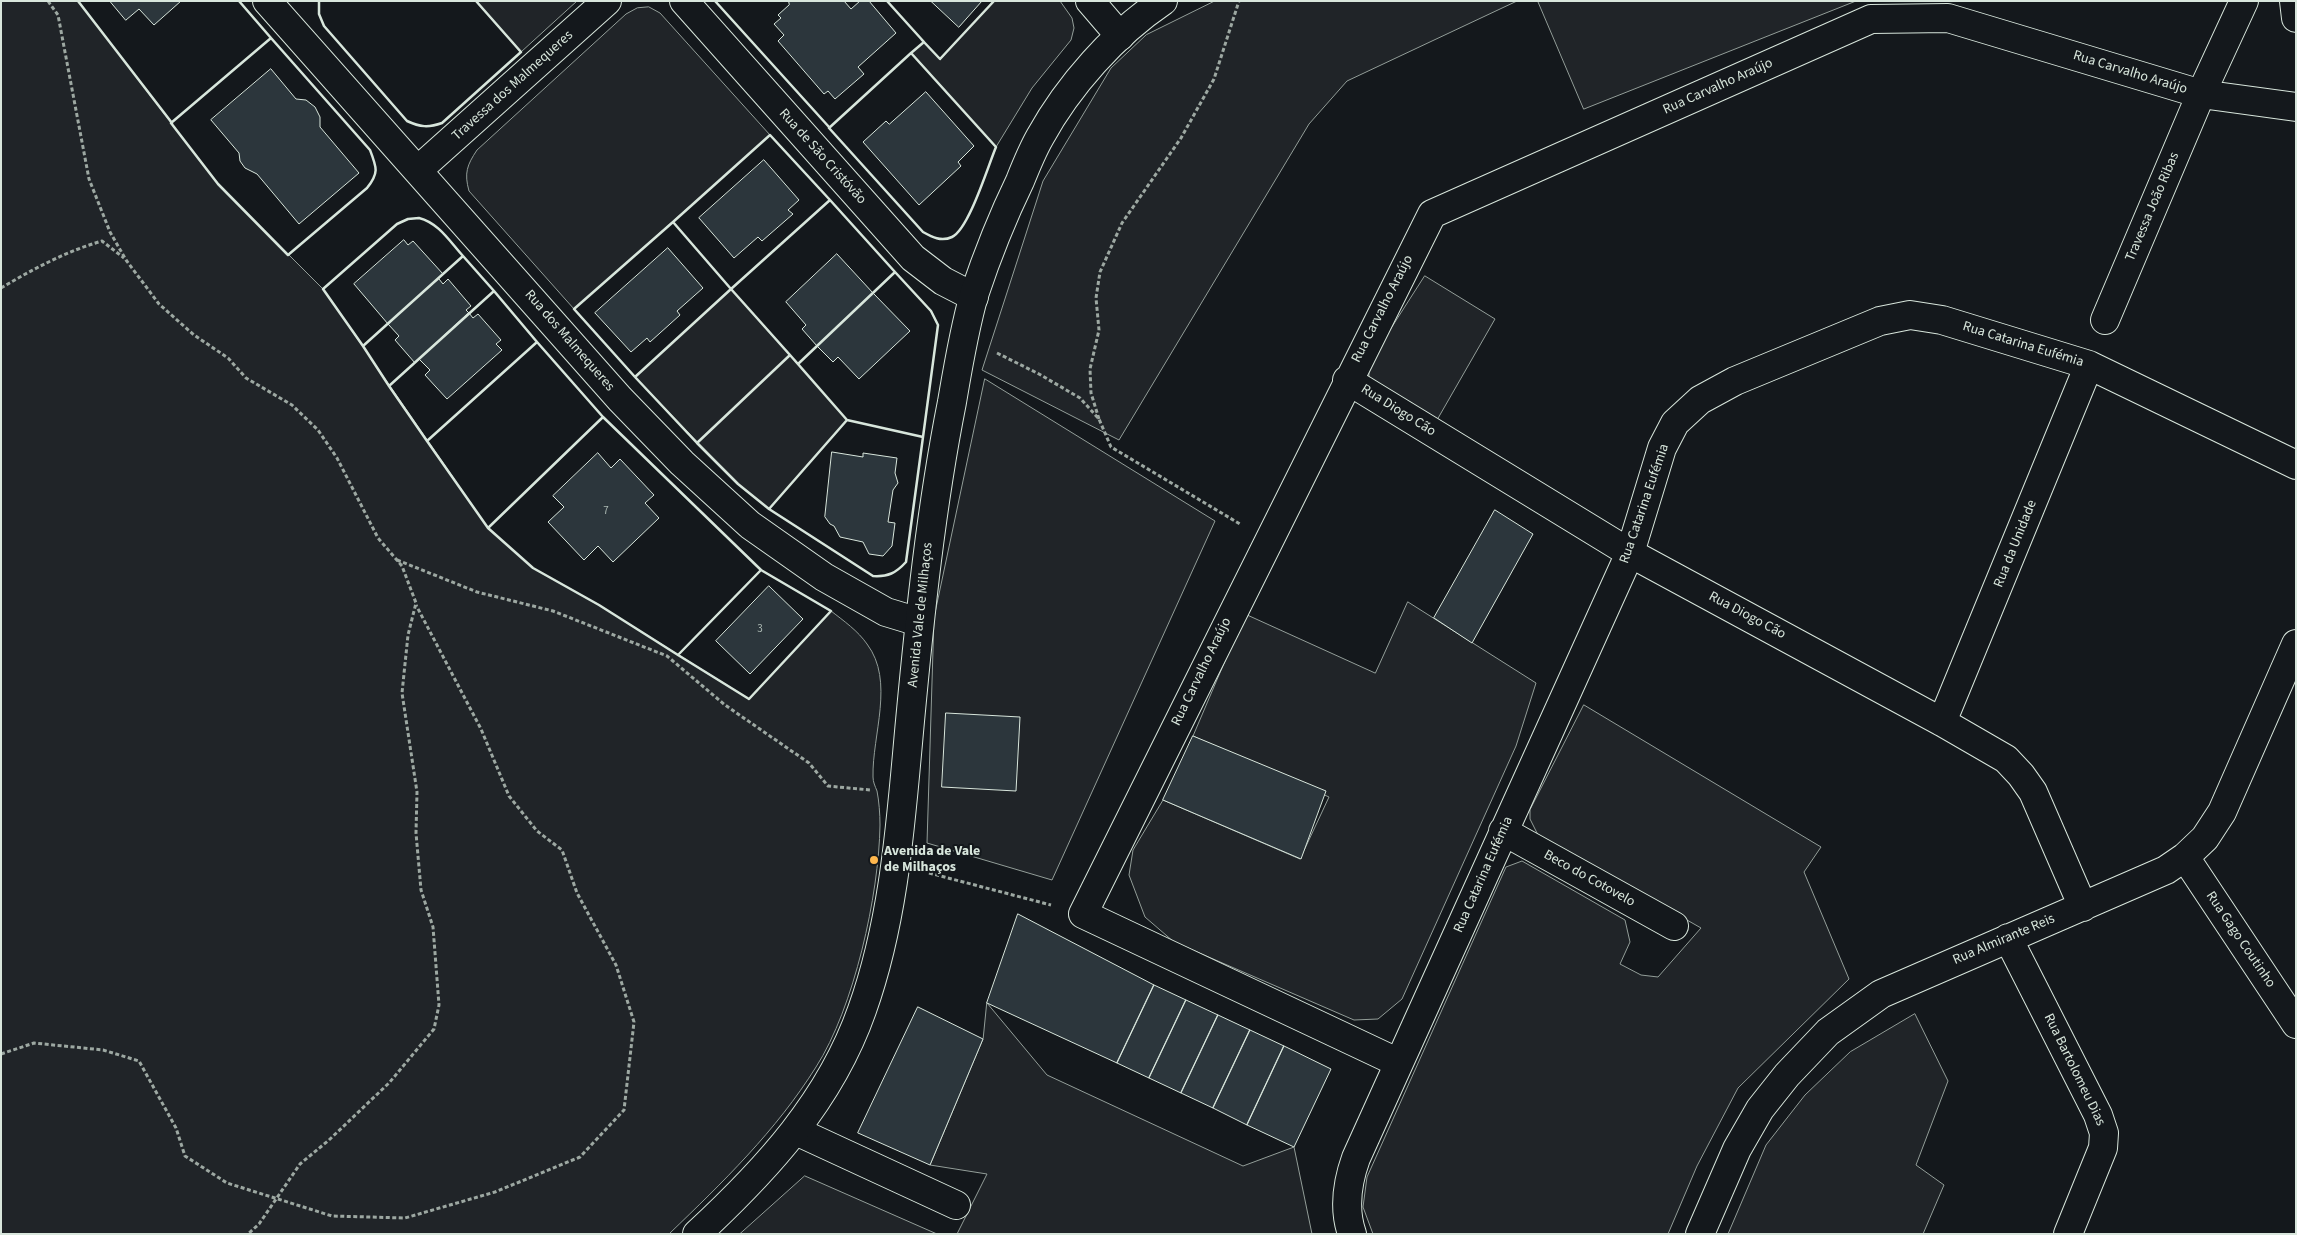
<!DOCTYPE html>
<html>
<head>
<meta charset="utf-8">
<style>
	body { margin:0 }
	#map { position:relative; width:2297px; height:1235px; overflow:hidden; background:#14181c; font-family:"Source Sans 3",sans-serif }
	canvas { display:block }
	.frame { position:absolute; inset:0; border:2px solid #d8e6dc; pointer-events:none }
</style>
</head>
<body>
<div id="map">
<canvas width="2297" height="1235"></canvas>
<div class="frame"></div>
</div>
<script>
const context = document.querySelector('canvas').getContext('2d');
context.lineJoin = 'round';
function fillPath(path, color) { context.fillStyle = color; context.fill(path, 'evenodd'); }
function stroke(path, color, width, dash) { context.strokeStyle = color; context.lineWidth = width; context.lineCap = dash ? 'butt' : 'round'; context.setLineDash(dash || []); context.stroke(path); }
function label(font, color, halo, rows, align = 'center') {
  context.font = font + ' "Source Sans 3",sans-serif'; context.lineWidth = 4; context.setLineDash([]); context.textBaseline = 'middle'; context.strokeStyle = halo; context.fillStyle = color; for (const [text, x, y, turn = 0] of rows) {
    context.save(); context.translate(x, y); context.rotate((+turn || 0) * Math.PI / 180); context.textAlign = isNaN(turn) ? turn : align; if (halo) context.strokeText(text, 0, 0); context.fillText(text, 0, 0); context.restore();
  }
}
const green = new Path2D(`
	M1 1H78L218 184 323 289 488 528 533 568 599 605 749 699 831 611C844 621 858 631 867 644 895 681 872 735 873 777 873 782 875 786 877 791 879 801 880 814 880 825 879 895 854 1008 816 1067 776 1131 723 1182 669 1234H1Z
	M476 1H577L521 52Z
	M994 1H1060L1072 18 1074 28 1071 40 1032 88 996 147 911 53 924 42 940 59Z
	M1215 1H1517L1347 81 1309 124 1119 440 982 370 1043 181 1111 68 1146 35Z
	M1538 1H1856L1584 109Z
	M649 7 660 13 770 135 574 309 469 191C464 173 467 165 477 150L626 14 637 8Z
	M1425 276 1495 319 1437 420 1369 382V363Z
	M731 289 847 420 769 509 738 484 635 377Z
	M985 379 1215 521 1052 880 927 843 934 618Z
	M1408 602 1536 683 1516 746 1402 999 1378 1019 1354 1020 1174 942 1145 917 1129 875 1133 850 1163 800 1300 859 1329 797 1193 736 1245 614 1375 673Z
	M1584 705 1821 847 1804 872 1849 979 1738 1088 1697 1166 1668 1234H1373L1363 1207 1367 1177 1506 867 1522 861 1625 920 1630 942 1620 964 1641 975 1658 977 1701 928 1538 835 1530 819V810Z
	M987 1003 1047 1075 1243 1166 1294 1147 1312 1234H957L987 1174 930 1165 983 1039Z
	M1915 1014 1948 1081 1916 1165 1944 1185 1923 1234H1728L1766 1145 1805 1095 1850 1052Z
	M805 1176 937 1234H740Z`);
fillPath(green, '#202428');
stroke(green, '#939e99', 1);
const building = new Path2D(`
	M110 1H181L154 25 139 9 126 20Z
	M789 1H844L851 9 860 1H869L896 33 858 67 864 74 835 99 828 91 824 94 778 41 784 35 774 24 781 18 778 15 789 5Z
	M931 1H982L959 27Z
	M271 69 296 99 306 100 315 107 320 117V127L359 173 299 224 257 174 245 168 240 161 239 153 211 120Z
	M926 92 974 146 958 162 961 166 919 205 863 142 886 121 889 124Z
	M764 160 799 200 788 210 793 214 762 241 758 237 734 258 699 218Z
	M404 240 408 245 413 241 443 274 388 324 354 284Z
	M668 248 703 288 677 311 680 315 650 342 647 338 631 352 595 313Z
	M837 254 873 293 817 346 802 329 806 325 786 302Z
	M439 279 443 284 448 279 471 306 466 310 469 313 415 363 395 340 399 336 388 324Z
	M873 293 910 331 859 379 838 357 833 362 817 346Z
	M469 313 473 318 478 314 501 340 496 344 502 350 447 399 425 375 430 370 419 359Z
	M832 452 863 457V453L897 458 895 473 898 483 893 490 888 522 895 523 892 546 883 556 869 554 863 542 840 537 834 526 830 524 825 517Z
	M598 453 611 468 620 459 654 495 645 503 659 518 613 562 598 546 584 560 548 522 564 507 553 496Z
	M1495 510 1533 534 1472 643 1434 618Z
	M769 586 803 619 750 674 716 641Z
	M946 713 1020 717 1016 791 942 787Z
	M1193 736 1326 791 1301 859 1163 800Z
	M1018 914 1154 985 1117 1063 987 1003Z
	M1154 985 1186 1000 1149 1078 1117 1063Z
	M1186 1000 1218 1015 1181 1093 1149 1078Z
	M918 1007 983 1039 930 1165 858 1133Z
	M1218 1015 1250 1030 1213 1108 1181 1093Z
	M1250 1030 1284 1046 1247 1125 1213 1108Z
	M1284 1046 1331 1069 1294 1147 1247 1125Z`);
fillPath(building, '#2c363c');
stroke(building, '#d8e6dc', 1);
const street = new Path2D(`
	M267 1 620 399 682 463 750 525 824 577 886 612 919 622
	M684 1 913 258 943 281 974 297
	M1090 1 1120 36
	M2294 1 2296 18
	M418 170 607 1
	M2105 320 2201 94 2244 1
	M1347 380 1630 553 1942 722 2006 759 2021 775 2033 792 2083 907
	M1942 722 2089 365
	M1503 831 1674 926
	M2185 857 2296 1024
	M2008 938 2098 1115 2104 1133 2103 1148 2068 1234
	M1399 1063 1083 914 1432 214 1871 19 1948 18 2201 94 2296 107
	M796 1131 956 1205
	M1352 1234C1343 1208 1347 1183 1356 1158L1630 553 1662 448 1675 423 1700 400 1735 381 1880 321 1910 315 1942 320 2089 365 2296 465
	M1700 1234 1737 1149 1760 1109 1787 1075 1828 1032 1881 994 2166 870 2185 857 2205 838 2222 812 2296 644`);
const secondary = new Path2D(`
	M697 1234C766 1170 830 1101 862 1010 895 918 901 818 910 721 920 614 931 508 952 402 958 367 964 330 974 295 987 256 1002 218 1020 181 1026 166 1032 151 1040 137 1068 86 1114 34 1163 1`);
stroke(street, '#d8e6dc', 30);
stroke(secondary, '#d8e6dc', 30);
stroke(new Path2D(`
	M48 1 58 15 89 179 110 232 126 260 159 304 194 335 228 358 246 378 292 405 318 430 337 458 378 538 402 566 416 603 408 635 402 693 417 792 416 833 421 890 433 927 439 1005 434 1029 389 1083 329 1140 300 1164 259 1224 248 1234
	M1 288C33 269 67 251 102 241L124 258
	M997 353 1039 374 1080 398 1099 419 1111 447 1240 524
	M1099 419 1091 393 1090 369 1099 330 1096 298 1100 272 1122 223 1181 138 1214 79 1239 1
	M397 560 477 592 553 611 667 656 725 705 809 763 828 786 870 790
	M929 873 1051 905
	M1 1054 34 1043 103 1050 139 1061 176 1128 185 1156 227 1183 332 1216 405 1218 495 1192 580 1157 624 1110 634 1022 616 965 577 893 562 850 537 831 509 796 481 729 416 605`), '#9da8a2', 3, [4, 2.5]);
stroke(street, '#14181c', 28);
stroke(secondary, '#14181c', 28);
stroke(new Path2D(`
	M78 1 172 123
	M239 1 271 38
	M319 1V14L324 26 407 121C420 127 428 128 442 123L521 52 476 1
	M715 1 829 127
	M887 1 924 42 911 53
	M271 38 370 150C377 168 379 173 367 188L288 255 218 184 171 123Z
	M922 40 940 59 994 1
	M911 53 996 147C988 166 969 229 952 237 941 242 932 237 923 232L829 128Z
	M770 135 830 200 731 289 673 222Z
	M830 200 895 272 798 364 731 289Z
	M419 218C439 223 450 242 463 256L363 346 323 289 397 224 408 219Z
	M673 222 731 289 635 377 574 309Z
	M463 256 494 291 389 386 363 346Z
	M895 272 931 311 938 325 923 437 847 420 798 364Z
	M731 289 790 355 697 443 635 377Z
	M494 291 537 342 427 441 389 386Z
	M537 342 603 417 488 528 427 441Z
	M790 355 847 420 769 509 738 484 697 443Z
	M603 417 761 570 678 655 599 605 533 568 488 528Z
	M847 420 923 437 906 562C896 573 888 577 873 576L769 509Z
	M761 570 831 611 749 699 678 655Z`), '#d8e6dc', 2.5);
for (const [x, y, r, color] of [
	[874,860,5,"#ffb74d"]
]) { const dot = new Path2D(); dot.arc(x, y, r, 0, 2 * Math.PI); context.fillStyle = color; context.fill(dot); stroke(dot, '#14181c', 2); }
label('11px', '#adbab4', null, [
	["7",606,512],
	["3",760,630]
]);
label('14px', '#d8e6dc', '#14181c', [
	["Rua Carvalho Araújo",2130,73,17],
	["Travessa dos Malmequeres",513,86,-42],
	["Rua Carvalho Araújo",1718,87,-24],
	["Rua de São Cristóvão",822,157,48],
	["Travessa João Ribas",2153,207,-67],
	["Rua Carvalho Araújo",1383,309,-63],
	["Rua dos Malmequeres",569,341,49],
	["Rua Catarina Eufémia",2023,345,17],
	["Rua Diogo Cão",1398,411,32],
	["Rua Catarina Eufémia",1645,504,-71],
	["Rua da Unidade",2016,544,-68],
	["Avenida Vale de Milhaços",921,615,-84],
	["Rua Diogo Cão",1747,616,28],
	["Rua Carvalho Araújo",1202,672,-64],
	["Rua Catarina Eufémia",1484,875,-66],
	["Beco do Cotovelo",1589,879,29],
	["Rua Almirante Reis",2004,940,-23],
	["Rua Gago Coutinho",2240,940,56],
	["Rua Bartolomeu Dias",2074,1070,64]
]);
label('bold 14px', '#d8e6dc', '#14181c', [
	["Avenida de Vale",884,852],
	["de Milhaços",884,868]
], 'left');
</script>
</body>
</html>
